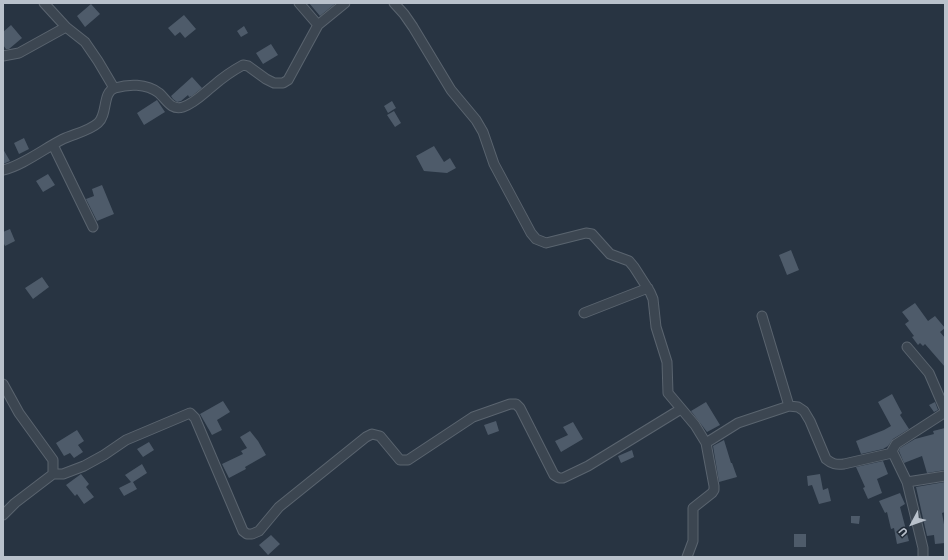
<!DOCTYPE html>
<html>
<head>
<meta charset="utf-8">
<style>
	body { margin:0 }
	#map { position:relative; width:948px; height:560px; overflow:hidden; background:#283442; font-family:"IBM Plex Sans",sans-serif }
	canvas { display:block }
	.frame { position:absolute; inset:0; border:4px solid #b9c1cb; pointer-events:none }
	.north { position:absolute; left:892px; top:504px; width:40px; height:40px; -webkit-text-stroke:3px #212b37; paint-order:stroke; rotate:229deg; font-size:11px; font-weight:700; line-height:16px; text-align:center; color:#b9c1cb }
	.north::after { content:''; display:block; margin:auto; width:14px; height:18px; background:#b9c1cb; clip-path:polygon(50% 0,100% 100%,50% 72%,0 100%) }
</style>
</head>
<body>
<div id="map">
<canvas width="948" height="560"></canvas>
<div class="frame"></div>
<div class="north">U</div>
</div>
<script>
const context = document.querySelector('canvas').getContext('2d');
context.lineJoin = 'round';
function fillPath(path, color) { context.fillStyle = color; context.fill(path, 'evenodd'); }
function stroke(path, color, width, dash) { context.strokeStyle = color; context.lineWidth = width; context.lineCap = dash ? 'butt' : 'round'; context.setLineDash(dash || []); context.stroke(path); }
fillPath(new Path2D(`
	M309 3H336L320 16Z
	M91 4 100 14 85 27 77 16Z
	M184 15 196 29 185 38 180 32 175 36 168 28Z
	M11 25 22 38 9 49H6L3 45V32Z
	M244 26 248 33 241 37 237 31Z
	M271 44 278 55 263 64 256 53Z
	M192 77 202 88 192 96 189 97 188 95 181 101 177 102 173 99 171 96Z
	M157 100 165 112 144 125 137 113Z
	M392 101 396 108 388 113 384 106Z
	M394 111 401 123 395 127 387 115Z
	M24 138 29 149 19 154 14 143Z
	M434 146 444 162 450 158 456 168 447 173 424 171 416 156Z
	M3 149 10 161 3 164Z
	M48 174 55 185 43 192 36 181Z
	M102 185 114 214 97 221 86 199 94 196 92 189Z
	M10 229 15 241 5 246 3 242V232Z
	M791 250 799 270 787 275 779 255Z
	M42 277 49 287 33 299 25 288Z
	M915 303 928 321 935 316 945 328 940 332 945 338V367L925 344 923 346 920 343 918 345 912 337 914 336 905 324 909 321 902 312Z
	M892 394 902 413 900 415 909 429 893 439 888 446 883 449 861 454 856 441 884 430 891 426 878 402Z
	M223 401 230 412 217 420 222 430 212 435 200 414Z
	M706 402 720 425 707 432 691 411Z
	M935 402 938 410 934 412 929 405Z
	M496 421 499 431 488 435 484 425Z
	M573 422 583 439 561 452 555 441 568 435 563 427Z
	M945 428V470L927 473 922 456 904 463 899 451 900 448 915 439 934 434 933 431Z
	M77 430 84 441 78 445 83 452 74 458 70 453 64 456 56 443Z
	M250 431 258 441 266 455 245 467 246 469 229 478 222 464 243 454 241 451 247 448 240 437Z
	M724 440 731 463H732L737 477 719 482 713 446Z
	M149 442 154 450 143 457 137 449Z
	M632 450 634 457 621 463 618 456Z
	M883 461 888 474 877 479 882 493 868 499 863 488 865 487 856 467Z
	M142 464 147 473 133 482 137 489 124 496 119 488 131 482 125 475Z
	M81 474 89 484 86 487 94 497 84 504 77 494 75 496 66 485Z
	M820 474 823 490 828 488 831 501 819 504 812 485 808 486 807 476Z
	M945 482V512L942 513 945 530V543L935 544 934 535 927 536 916 487Z
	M900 493 905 504 900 507 909 541 897 544 894 528 891 529 887 512 885 513 879 501Z
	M851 516H860L859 524 851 523Z
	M794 534H806V547H794Z
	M271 535 280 544 268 555 259 545Z`), '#4e5b6a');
const minor = new Path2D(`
	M44 3 66 27
	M299 3 318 25
	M394 3 404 14 413 27 451 90 476 120 483 132 494 164 531 233 536 239 546 243 586 233 592 234 610 254 629 261 634 267 650 292 653 299 656 327 667 362 668 393 695 425 706 443 714 486V490L712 493 693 508V541L687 557
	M3 56 19 53 66 27 85 42 98 61 114 88
	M53 145 93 227
	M3 170C22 166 45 148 63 139 74 134 89 131 98 123 108 114 102 92 115 88 128 84 146 83 159 93 166 99 171 111 183 107 195 103 204 93 213 86 222 78 232 71 243 65L248 66 266 79 274 83H283L288 80 318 25 345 3
	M584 313 648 288
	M762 316 789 406
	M907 347 929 373 945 410 944 413 896 444 892 451 907 482 923 548V557
	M3 384 19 413 53 460V474L15 503 3 515
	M706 443 738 423 789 406 798 407 804 411 810 421 826 459C832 464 836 465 844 464L892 453
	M53 474H63L84 466 104 455 126 440 190 413 195 418 243 531 247 534H252L259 531 279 507 366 437 372 434 380 436 400 460H408L473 417 510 404H516L520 408 554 475 559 478H563L588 466 681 409
	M907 482 945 476`);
stroke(minor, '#5a646f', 11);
stroke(minor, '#3c4651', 9);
</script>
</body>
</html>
